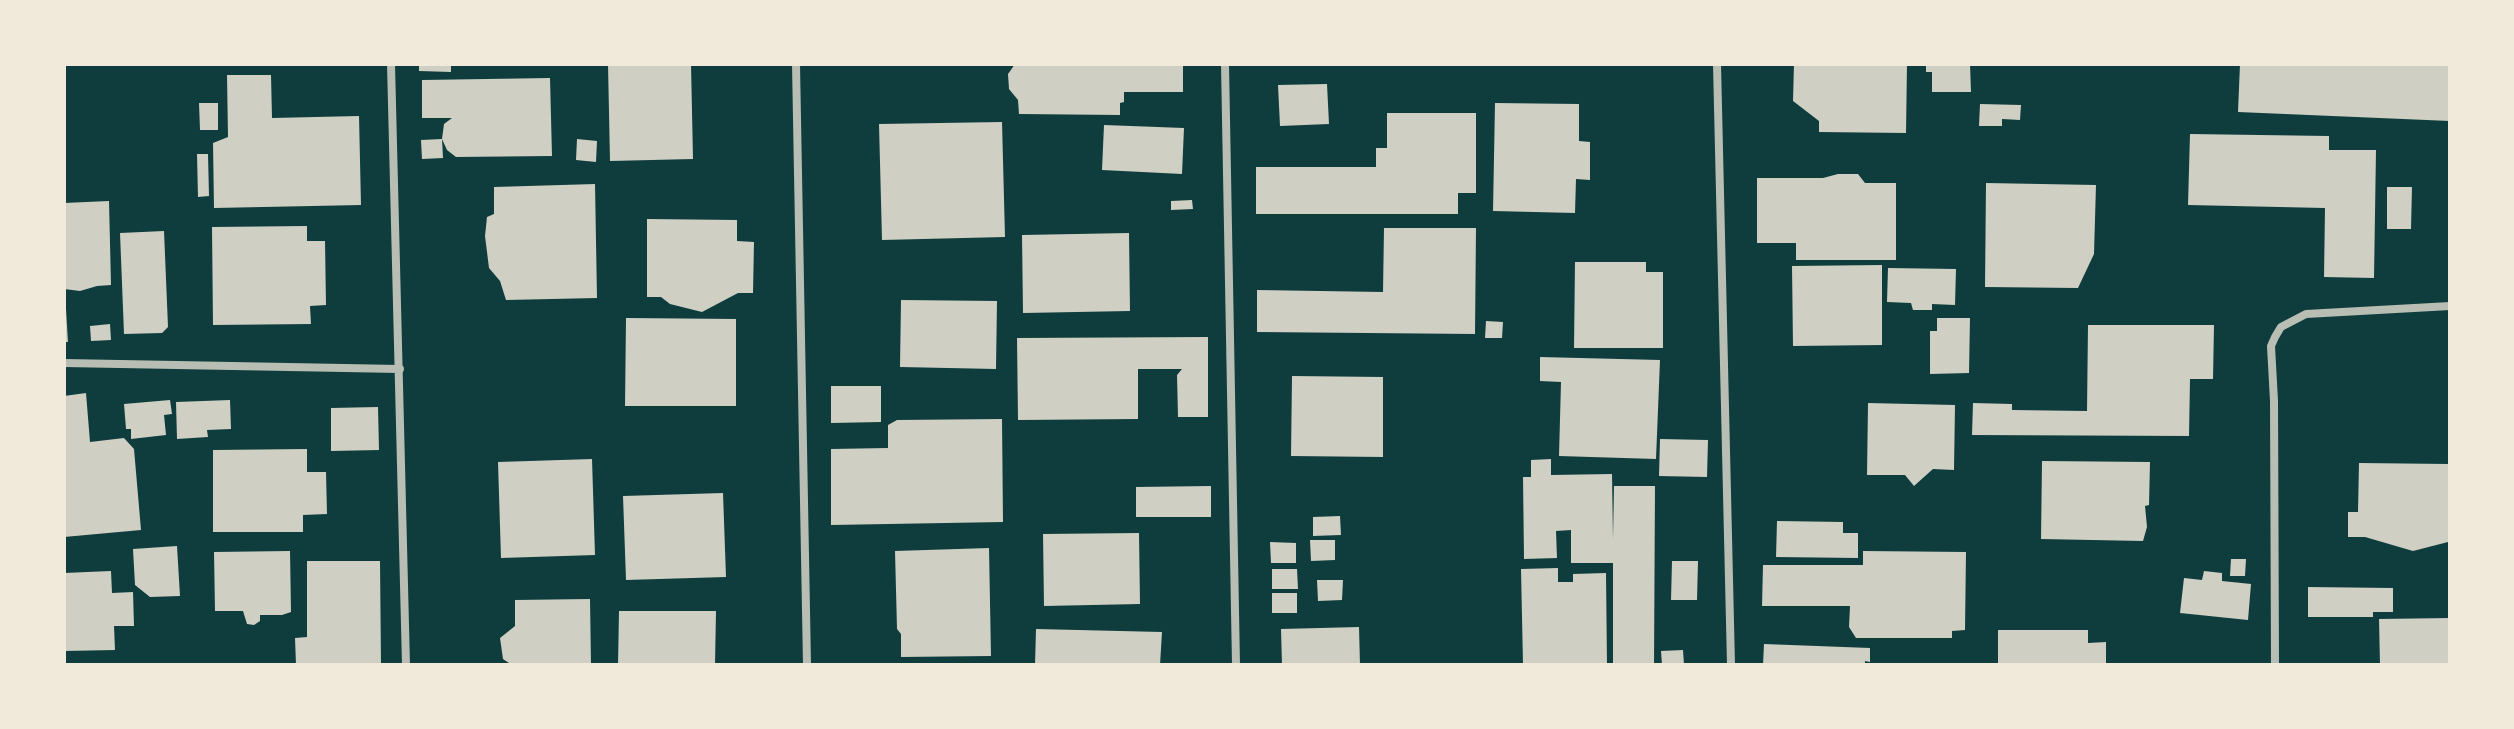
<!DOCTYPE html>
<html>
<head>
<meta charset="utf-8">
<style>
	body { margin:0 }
	#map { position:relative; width:2514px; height:729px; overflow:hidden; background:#0f3d3e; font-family:Lato,sans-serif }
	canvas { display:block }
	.frame { position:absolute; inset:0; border:66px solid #f1e9da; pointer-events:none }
</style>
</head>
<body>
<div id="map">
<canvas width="2514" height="729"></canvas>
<div class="frame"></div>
</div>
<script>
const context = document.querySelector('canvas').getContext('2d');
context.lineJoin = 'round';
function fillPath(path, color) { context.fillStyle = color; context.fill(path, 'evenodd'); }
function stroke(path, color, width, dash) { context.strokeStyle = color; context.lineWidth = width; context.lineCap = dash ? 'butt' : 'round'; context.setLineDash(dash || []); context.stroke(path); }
fillPath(new Path2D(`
	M419 64H451V72L419 71Z
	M608 64H691L693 159 610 161Z
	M1015 64H1183V92H1124V102L1120 103V115L1019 114 1018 100 1009 89 1008 74Z
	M1794 64H1907L1906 133 1819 132V121L1793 101Z
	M1926 64H1970L1971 92H1932V72H1926Z
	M2240 64H2450V121L2238 112Z
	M227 75H271L272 118 359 116 361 205 214 208 213 143 228 137Z
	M550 78 552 156 456 157 447 150 442 139 444 124 452 118H422V80Z
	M1327 84 1329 124 1280 126 1278 85Z
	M199 103H218V130H200Z
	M1495 103 1579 104V141L1590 142V180L1576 179 1575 213 1493 211Z
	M1980 104 2021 105 2020 120 2002 119V126H1979Z
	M1387 113H1476V193H1458V214H1256V167H1376V148H1387Z
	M1002 122 1005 237 882 240 879 124Z
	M1104 125 1184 128 1182 174 1102 170Z
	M2190 134 2329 136V150H2376L2374 278 2324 277 2325 208 2188 205Z
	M442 139 443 158 422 159 421 140Z
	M577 139 597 141 596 162 576 160Z
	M197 154H208L209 196 198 197Z
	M1838 174H1858L1865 183H1896V260H1796V243H1757V178H1823Z
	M1986 183 2096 185 2094 254 2078 288 1985 287Z
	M595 184 597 298 506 300 500 281 489 268 485 236 487 217 494 214V187Z
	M2387 187H2412L2411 229H2387Z
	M1192 200 1193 209 1171 210V201Z
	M109 201 111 285 97 286 80 291 64 289V203Z
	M647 219 737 220V241L754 242 753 293H738L702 312 670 304 661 297H647Z
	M307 226V241H325L326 305 310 306 311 324 213 325 212 227Z
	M1384 228H1476L1475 334 1257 332V290L1383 292Z
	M164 231 168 327 162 333 124 334 120 233Z
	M1129 233 1130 311 1023 313 1022 235Z
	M1575 262H1646V272H1663V348H1574Z
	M1882 265V345L1793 346 1792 266Z
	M1888 268 1956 269 1955 305 1932 304V310H1913L1911 303 1887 302Z
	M901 300 997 301 996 369 900 367Z
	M64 309H66L68 342H64Z
	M626 318 736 319V406H625Z
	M1937 318H1970L1969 373 1930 374V331H1937Z
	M1486 321 1503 322 1502 338H1485Z
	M110 324 111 340 91 341 90 326Z
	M2088 325H2214L2213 379H2190L2189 436 1972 435 1973 403 2012 404V410L2087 411Z
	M1208 337V417H1178L1177 375 1182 369H1138V419L1018 420 1017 338Z
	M1540 357 1660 360 1656 459 1559 456 1561 382 1540 381Z
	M1292 376 1383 377V457L1291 456Z
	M831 386H881V422L831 423Z
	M86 393 90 442 124 438 134 449 141 530 64 537V396Z
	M170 400 172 414 164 415 166 435 131 439V429H126L124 404Z
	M230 400 231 429 207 430 208 437 177 439 176 402Z
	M1868 403 1955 405 1954 470 1933 469 1914 486 1905 475H1867Z
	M378 407 379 450 331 451V408Z
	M1002 419 1003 522 831 525V449L888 448V425L897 420Z
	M1660 439 1708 440 1707 477 1659 476Z
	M307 449V472H326L327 514 303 515V532H213V450Z
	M592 459 595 555 501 558 498 462Z
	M1551 459V475L1612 474 1613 539 1614 486H1655L1654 665H1613V563H1571V530L1556 531 1557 558 1524 559 1523 477H1531V460Z
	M2042 461 2150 462 2149 505 2145 506 2147 527 2143 541 2041 539Z
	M2359 463 2449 464 2448 542 2413 551 2365 537H2348V512H2358Z
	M1211 486V517H1136V487Z
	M723 493 726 577 626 580 623 496Z
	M1340 516 1341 535 1313 536V517Z
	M1777 521 1843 522V533H1858V558L1776 557Z
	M1139 533 1140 604 1044 606 1043 534Z
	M1310 540H1335V560L1311 561Z
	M1270 542 1296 543V563H1271Z
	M177 546 180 596 150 597 135 585 133 549Z
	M989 548 991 656 901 657V634L897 629 895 551Z
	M290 551 291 612 282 615H260V621L254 625 247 624 243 611H215L214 552Z
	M1863 551 1966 552 1965 630 1952 631V638H1856L1849 627 1850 606H1762L1763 565H1863Z
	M2231 559H2246L2245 576H2230Z
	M307 561H380L381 665H296L295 638 307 637Z
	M1672 561H1698L1697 600H1671Z
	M1558 568V582H1573V574L1606 573 1607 665H1523L1521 569Z
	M1272 569H1297L1298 589H1272Z
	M111 571 112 593 133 592 134 626H114L115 650 64 651V573Z
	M2204 571 2222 573V581L2251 584 2248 620 2180 613 2184 578 2202 580Z
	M1317 580H1343L1342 600 1318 601Z
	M2308 587 2393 588V612H2373V617H2308Z
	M1272 593H1297V613H1272Z
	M590 599 591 665H512L503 659 500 638 515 626V600Z
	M619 611H716L715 665H618Z
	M2450 618V665H2380L2379 619Z
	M1359 627 1360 665H1282L1281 629Z
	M1036 629 1162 632 1160 665H1035Z
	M1998 630H2088V643L2106 642V665H1998Z
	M1764 644 1870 648V662L1865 661V665H1763Z
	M1683 650 1684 665H1662L1661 651Z`), '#cfcfc3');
stroke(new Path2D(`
	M391 64 406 665
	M796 64 807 665
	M1225 64 1236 665
	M1717 64 1731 665
	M64 363 400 369
	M2275 665 2274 401 2271 346 2275 337 2281 327 2306 314 2450 306`), '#b8beb3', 8);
</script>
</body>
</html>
